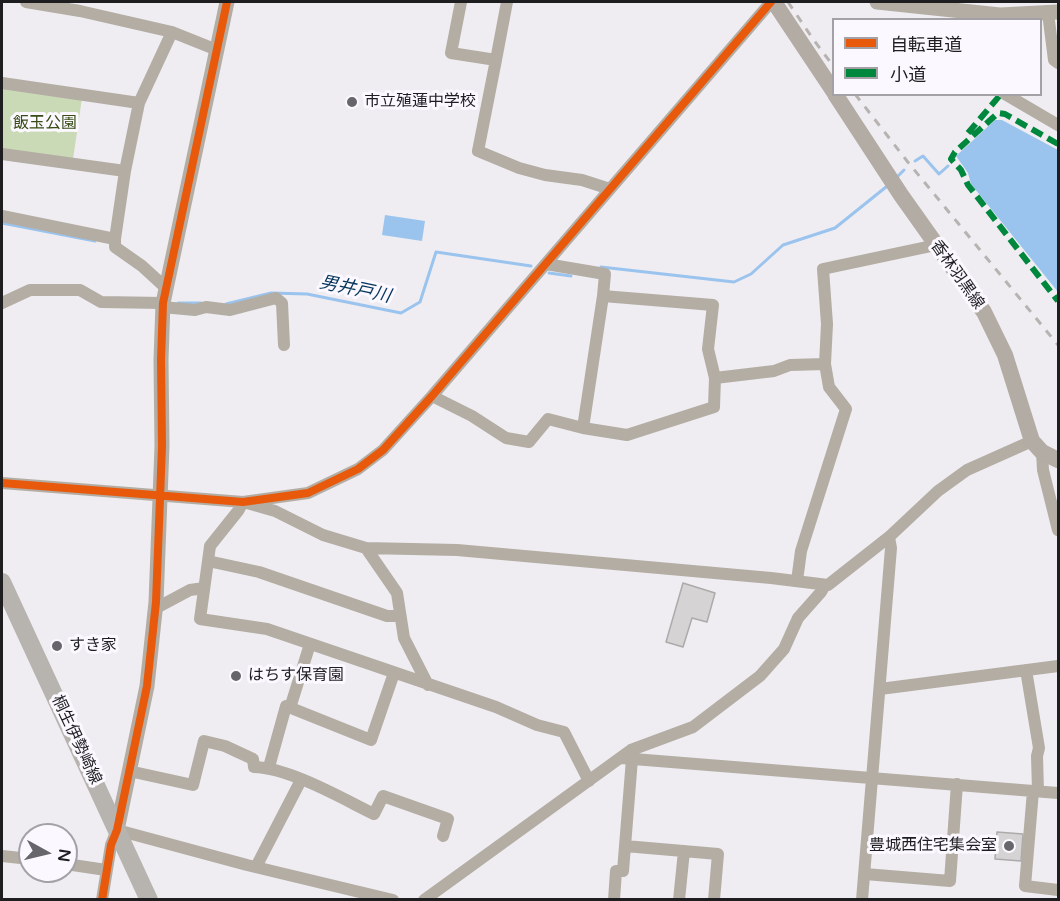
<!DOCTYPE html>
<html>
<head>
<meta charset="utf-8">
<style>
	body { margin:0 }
	#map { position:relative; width:1060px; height:901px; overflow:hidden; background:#efedf2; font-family:"Varela Round","Noto Sans JP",sans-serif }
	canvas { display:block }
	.frame { position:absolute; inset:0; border:3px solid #1e1d20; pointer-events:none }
	.legend { position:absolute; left:832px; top:18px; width:210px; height:78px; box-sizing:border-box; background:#fbf9ff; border:2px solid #a3a1a6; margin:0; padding:8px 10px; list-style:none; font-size:18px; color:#1e1d20 }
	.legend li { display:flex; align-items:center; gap:12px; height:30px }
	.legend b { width:30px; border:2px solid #a3a1a6 }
	.north { position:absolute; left:18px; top:823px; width:60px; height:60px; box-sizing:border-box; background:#fbf9ff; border:2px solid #a3a1a6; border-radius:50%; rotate:98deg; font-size:16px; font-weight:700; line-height:24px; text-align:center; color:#1e1d20 }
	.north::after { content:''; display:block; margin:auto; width:21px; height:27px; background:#67666a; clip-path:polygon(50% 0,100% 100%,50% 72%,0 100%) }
</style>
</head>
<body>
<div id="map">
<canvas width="1060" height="901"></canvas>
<div class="frame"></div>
<ul class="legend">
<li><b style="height:8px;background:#e8590c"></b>自転車道</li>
<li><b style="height:8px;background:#00873e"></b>小道</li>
</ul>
<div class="north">N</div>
</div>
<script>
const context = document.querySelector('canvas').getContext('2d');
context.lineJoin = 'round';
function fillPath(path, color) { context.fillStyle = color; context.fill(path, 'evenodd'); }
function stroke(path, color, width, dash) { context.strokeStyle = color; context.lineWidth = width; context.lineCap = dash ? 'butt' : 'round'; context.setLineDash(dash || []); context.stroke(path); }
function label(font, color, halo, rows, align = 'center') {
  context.font = font + ' "Varela Round","Noto Sans JP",sans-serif'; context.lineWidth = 6; context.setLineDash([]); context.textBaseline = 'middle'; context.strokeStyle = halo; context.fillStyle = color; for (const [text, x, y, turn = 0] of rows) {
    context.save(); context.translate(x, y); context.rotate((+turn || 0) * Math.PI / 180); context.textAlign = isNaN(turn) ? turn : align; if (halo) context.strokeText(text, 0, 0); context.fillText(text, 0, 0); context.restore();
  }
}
fillPath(new Path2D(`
	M2 86 82 98 73 159 2 149Z`), '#cad9b6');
fillPath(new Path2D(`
	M995 120H1002L1058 150V292L971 184 968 173 956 156Z
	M385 215 425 221 422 241 382 235Z`), '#9ac4ee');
stroke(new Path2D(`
	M915 161 923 156 939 174 948 166
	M897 177 904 170
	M2 223 95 241
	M601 267 734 282 751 274 783 245 835 228 886 187
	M549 273 571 276
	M178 303H201
	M226 304 271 293 307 294 401 313 420 302 436 252 531 266`), '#9ac4ee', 3);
const building = new Path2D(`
	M683 583 715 593 707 622 692 618 683 647 666 642Z
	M997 832 1023 834 1021 861 995 859Z`);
fillPath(building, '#d5d3d3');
stroke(building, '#acaaab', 1.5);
stroke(new Path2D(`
	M26 2 80 11 172 32 217 50
	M461 2 451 53 496 60 478 151 519 168 545 175 582 180 610 189
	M1048 13 1054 60 1058 63
	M496 60 507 2
	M2 83 139 103
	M1005 94 1058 125
	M2 154 125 171
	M2 216 115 239 125 171 139 103 172 32
	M115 239V247L142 266 166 288
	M2 303 30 290H80L101 302 163 303
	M162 307 195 310 206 307 230 310 276 298 282 303 284 345
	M715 378 774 371 790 365 825 364
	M432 396 472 416 506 438 529 442 548 419 583 428 627 435 714 407 715 378 708 349 713 305 603 296 605 274 546 264
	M583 428 603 296
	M1042 452 1043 470 1058 530
	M2 483 243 502 308 493 358 469 383 450 432 396 771 2
	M247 503 275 511 323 535 366 548 457 550 771 578 828 585 889 537 938 491 967 470 1032 441
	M366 548 397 593 404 638 428 685
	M208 561 210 546 238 511 243 502
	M797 581 801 551 846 409 829 387 825 364 827 324 823 269 936 245
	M155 607 160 606 190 590 204 588
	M400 616H387L259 572 208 561 200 619 267 629 496 707 537 725 564 732 589 781
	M1026 670 1039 748 1037 756 1038 791
	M880 689 1058 666
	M290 708 310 644
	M621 758 1058 793
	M269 767 286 706 371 740 394 673
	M129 771 193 785 204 741 225 746 253 759 254 767C290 768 341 798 374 814L383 796 448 819 443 836
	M1033 791 1025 886 1058 890
	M625 846 718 854 714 900
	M2 856 30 859
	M66 864 106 870
	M256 867 301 780
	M865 874 950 881 957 784
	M102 900 111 845 117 830 247 865 393 900
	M424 900 631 750 693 727 760 676 784 649 798 618 821 592 825 585
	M614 900 616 871H623L632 759
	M679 900 684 851
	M862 900 891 548 889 537`), '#b3ada4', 12);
stroke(new Path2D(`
	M877 2 1000 15 1058 12
	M117 830 147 686 156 602 162 446 161 360 163 303 227 2`), '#b3ada4', 15);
stroke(new Path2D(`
	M774 2 834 92
	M835 94 901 195 984 312 1005 355 1032 441 1042 452 1058 460`), '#b3aca5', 16);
stroke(new Path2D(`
	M2 582 149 900`), '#b7b3ae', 18);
stroke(new Path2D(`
	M788 2 813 39 834 67
	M855 94 907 161 1058 345`), '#b7b3b1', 3, [8, 8]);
stroke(new Path2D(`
	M968 133 1001 94
	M1058 144 1005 114 998 113 955 152 951 159 961 170 968 185 1058 301`), '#00873e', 6, [12, 6]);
stroke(new Path2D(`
	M2 483 243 502 308 493 358 469 383 450 432 396 771 2
	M102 900 111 845 117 830 147 686 156 602 162 446 161 360 163 303 227 2`), '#e8590c', 8);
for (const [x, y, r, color] of [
	[352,102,6,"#67666a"],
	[57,646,6,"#67666a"],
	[236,676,6,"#67666a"],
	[1009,846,6,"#67666a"]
]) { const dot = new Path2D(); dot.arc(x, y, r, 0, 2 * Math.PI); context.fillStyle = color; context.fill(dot); stroke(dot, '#fbf9ff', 2); }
label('16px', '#1e1d20', '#fbf9ff', [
	["市立殖蓮中学校",364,102],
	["すき家",69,646],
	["はちす保育園",248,676],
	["豊城西住宅集会室",997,846,"right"]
], 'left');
label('16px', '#384c16', '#fbf9ff', [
	["飯玉公園",45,124]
]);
label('16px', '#1e1d20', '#fbf9ff', [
	["香林羽黒線",957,275,55],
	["桐生伊勢崎線",76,740,65]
]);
label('italic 18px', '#08365c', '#fbf9ff', [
	["男井戸川",355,290,12]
]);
</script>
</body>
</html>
